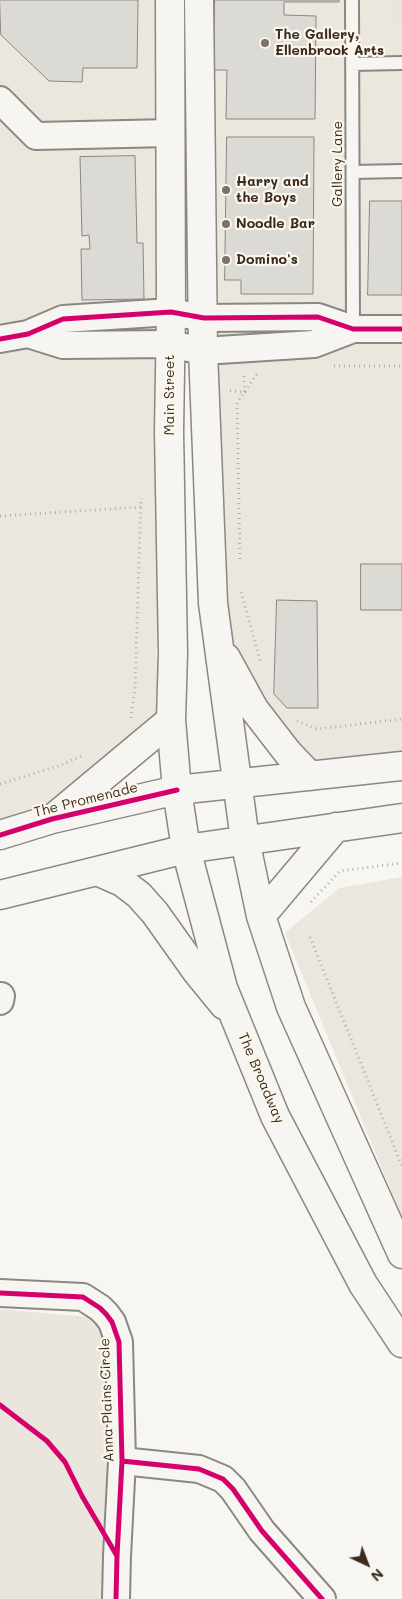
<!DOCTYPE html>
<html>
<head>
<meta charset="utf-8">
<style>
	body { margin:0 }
	#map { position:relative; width:402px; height:1599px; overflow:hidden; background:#f8f6f0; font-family:Mali,sans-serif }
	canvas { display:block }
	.north { position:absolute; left:342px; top:1539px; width:50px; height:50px; -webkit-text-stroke:4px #fbf7ec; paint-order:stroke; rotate:137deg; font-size:14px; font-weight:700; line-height:20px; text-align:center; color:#3b2a1e }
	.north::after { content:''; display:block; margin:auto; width:18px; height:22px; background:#3b2a1e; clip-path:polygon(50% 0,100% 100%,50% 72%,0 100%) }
</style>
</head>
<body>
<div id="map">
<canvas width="402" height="1599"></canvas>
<div class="north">N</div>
</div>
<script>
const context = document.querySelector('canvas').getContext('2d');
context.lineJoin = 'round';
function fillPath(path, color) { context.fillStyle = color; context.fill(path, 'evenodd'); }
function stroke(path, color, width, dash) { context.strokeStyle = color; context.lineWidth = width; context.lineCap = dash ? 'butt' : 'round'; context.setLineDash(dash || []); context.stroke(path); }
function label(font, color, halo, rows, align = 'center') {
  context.font = font + ' Mali,sans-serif'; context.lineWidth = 4.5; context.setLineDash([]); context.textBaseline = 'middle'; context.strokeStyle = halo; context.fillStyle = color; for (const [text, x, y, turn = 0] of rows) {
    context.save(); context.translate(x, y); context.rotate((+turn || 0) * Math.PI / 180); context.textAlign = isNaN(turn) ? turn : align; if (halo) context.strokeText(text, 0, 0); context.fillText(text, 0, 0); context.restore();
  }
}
fillPath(new Path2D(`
	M0 0H170V457L156 656 171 720 52 819 0 835Z
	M199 0H402V766L310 776 218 641Z
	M402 877V1217L285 933 339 888Z`), '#ebe6de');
fillPath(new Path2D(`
	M386 0H402V25H386Z
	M0 1309 88 1317 104 1324 113 1347 109 1599H0Z`), '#eae6dd');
const building = new Path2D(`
	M0 0H138L137 68H83L82 82 49 81 1 35Z
	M215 0H339V2H284V15L316 16 315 119H226L227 70H214Z
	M227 137H314L313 294H241V280H225Z
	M135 156 137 243H143L144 299 82 300 81 249H90L89 235 82 236 80 157Z
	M370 201H402V295H368Z
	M361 564H402V610H361Z
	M277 600 317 601 318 708H287L274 694Z`);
fillPath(building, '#dcdad5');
stroke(building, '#8b8781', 1);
const lane = new Path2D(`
	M352 0 353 329
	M352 64 402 63
	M353 172 402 171`);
const street = new Path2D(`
	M0 100 36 136 170 133
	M28 334 63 345 170 344 203 351 314 344 353 329
	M0 339 28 334 63 319 171 312 204 318 318 317 353 329H402
	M0 1001 1 996
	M0 1293 83 1297 100 1308 106 1314 112 1322 119 1342 122 1461 117 1556 116 1599
	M122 1461 199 1469 223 1479 233 1489 262 1531 322 1599`);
const secondary = new Path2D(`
	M170 0 171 312 169 431 173 653 171 720 177 790 186 849 223 988 275 1116 363 1284 402 1343
	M199 0 203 351 213 603 245 840 261 916 291 1007 402 1254
	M226 658 254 709 288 753 310 776
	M57 815 171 720
	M0 835 52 819 177 790 402 766
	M97 871 122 882 139 895 155 913 197 972 224 1005
	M0 895 186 849 402 818
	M261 916 336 827`);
stroke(lane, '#8b8781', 16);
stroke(street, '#8b8781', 30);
stroke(secondary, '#8b8781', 31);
stroke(new Path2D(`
	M334 366H402
	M230 391 245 392 244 375
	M0 516 141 507
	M240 559 237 403 257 374
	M241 592 261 663
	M131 718 135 688 141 498
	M297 721 317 729 402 719
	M0 784 61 765 84 755
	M311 902 340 871 402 863
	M310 937 402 1166`), '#b3b0ac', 3, [1, 4]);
stroke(lane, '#f6f5f1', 12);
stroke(street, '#f6f5f1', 26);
stroke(secondary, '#f6f5f1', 28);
stroke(new Path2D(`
	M0 339 28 334 63 319 171 312 204 318 318 317 353 329H402
	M0 835 52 819 177 790
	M0 1293 83 1297 100 1308 106 1314 112 1322 119 1342 122 1461 117 1556 116 1599
	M0 1405 47 1441 65 1462 82 1496 117 1556
	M122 1461 199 1469 223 1479 233 1489 262 1531 322 1599`), '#d6006c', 5);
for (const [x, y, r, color] of [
	[265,43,5,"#7d7168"],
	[226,190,5,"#7d7168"],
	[226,224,5,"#7d7168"],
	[226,260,5,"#7d7168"]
]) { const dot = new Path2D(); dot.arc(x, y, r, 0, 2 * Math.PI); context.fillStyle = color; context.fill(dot); stroke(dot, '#fbf7ec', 2); }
label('bold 14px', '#3b2a1e', '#fbf7ec', [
	["The Gallery,",275,35],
	["Ellenbrook Arts",275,51],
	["Harry and",236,182],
	["the Boys",236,198],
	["Noodle Bar",236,224],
	["Domino's",236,260]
], 'left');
label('14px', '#3b2a1e', '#fbf7ec', [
	["Gallery Lane",338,164,-90],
	["Main Street",170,395,-90],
	["The Promenade",86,800,-14],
	["The Broadway",261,1078,67],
	["Anna Plains Circle",107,1400,-92]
]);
</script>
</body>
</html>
